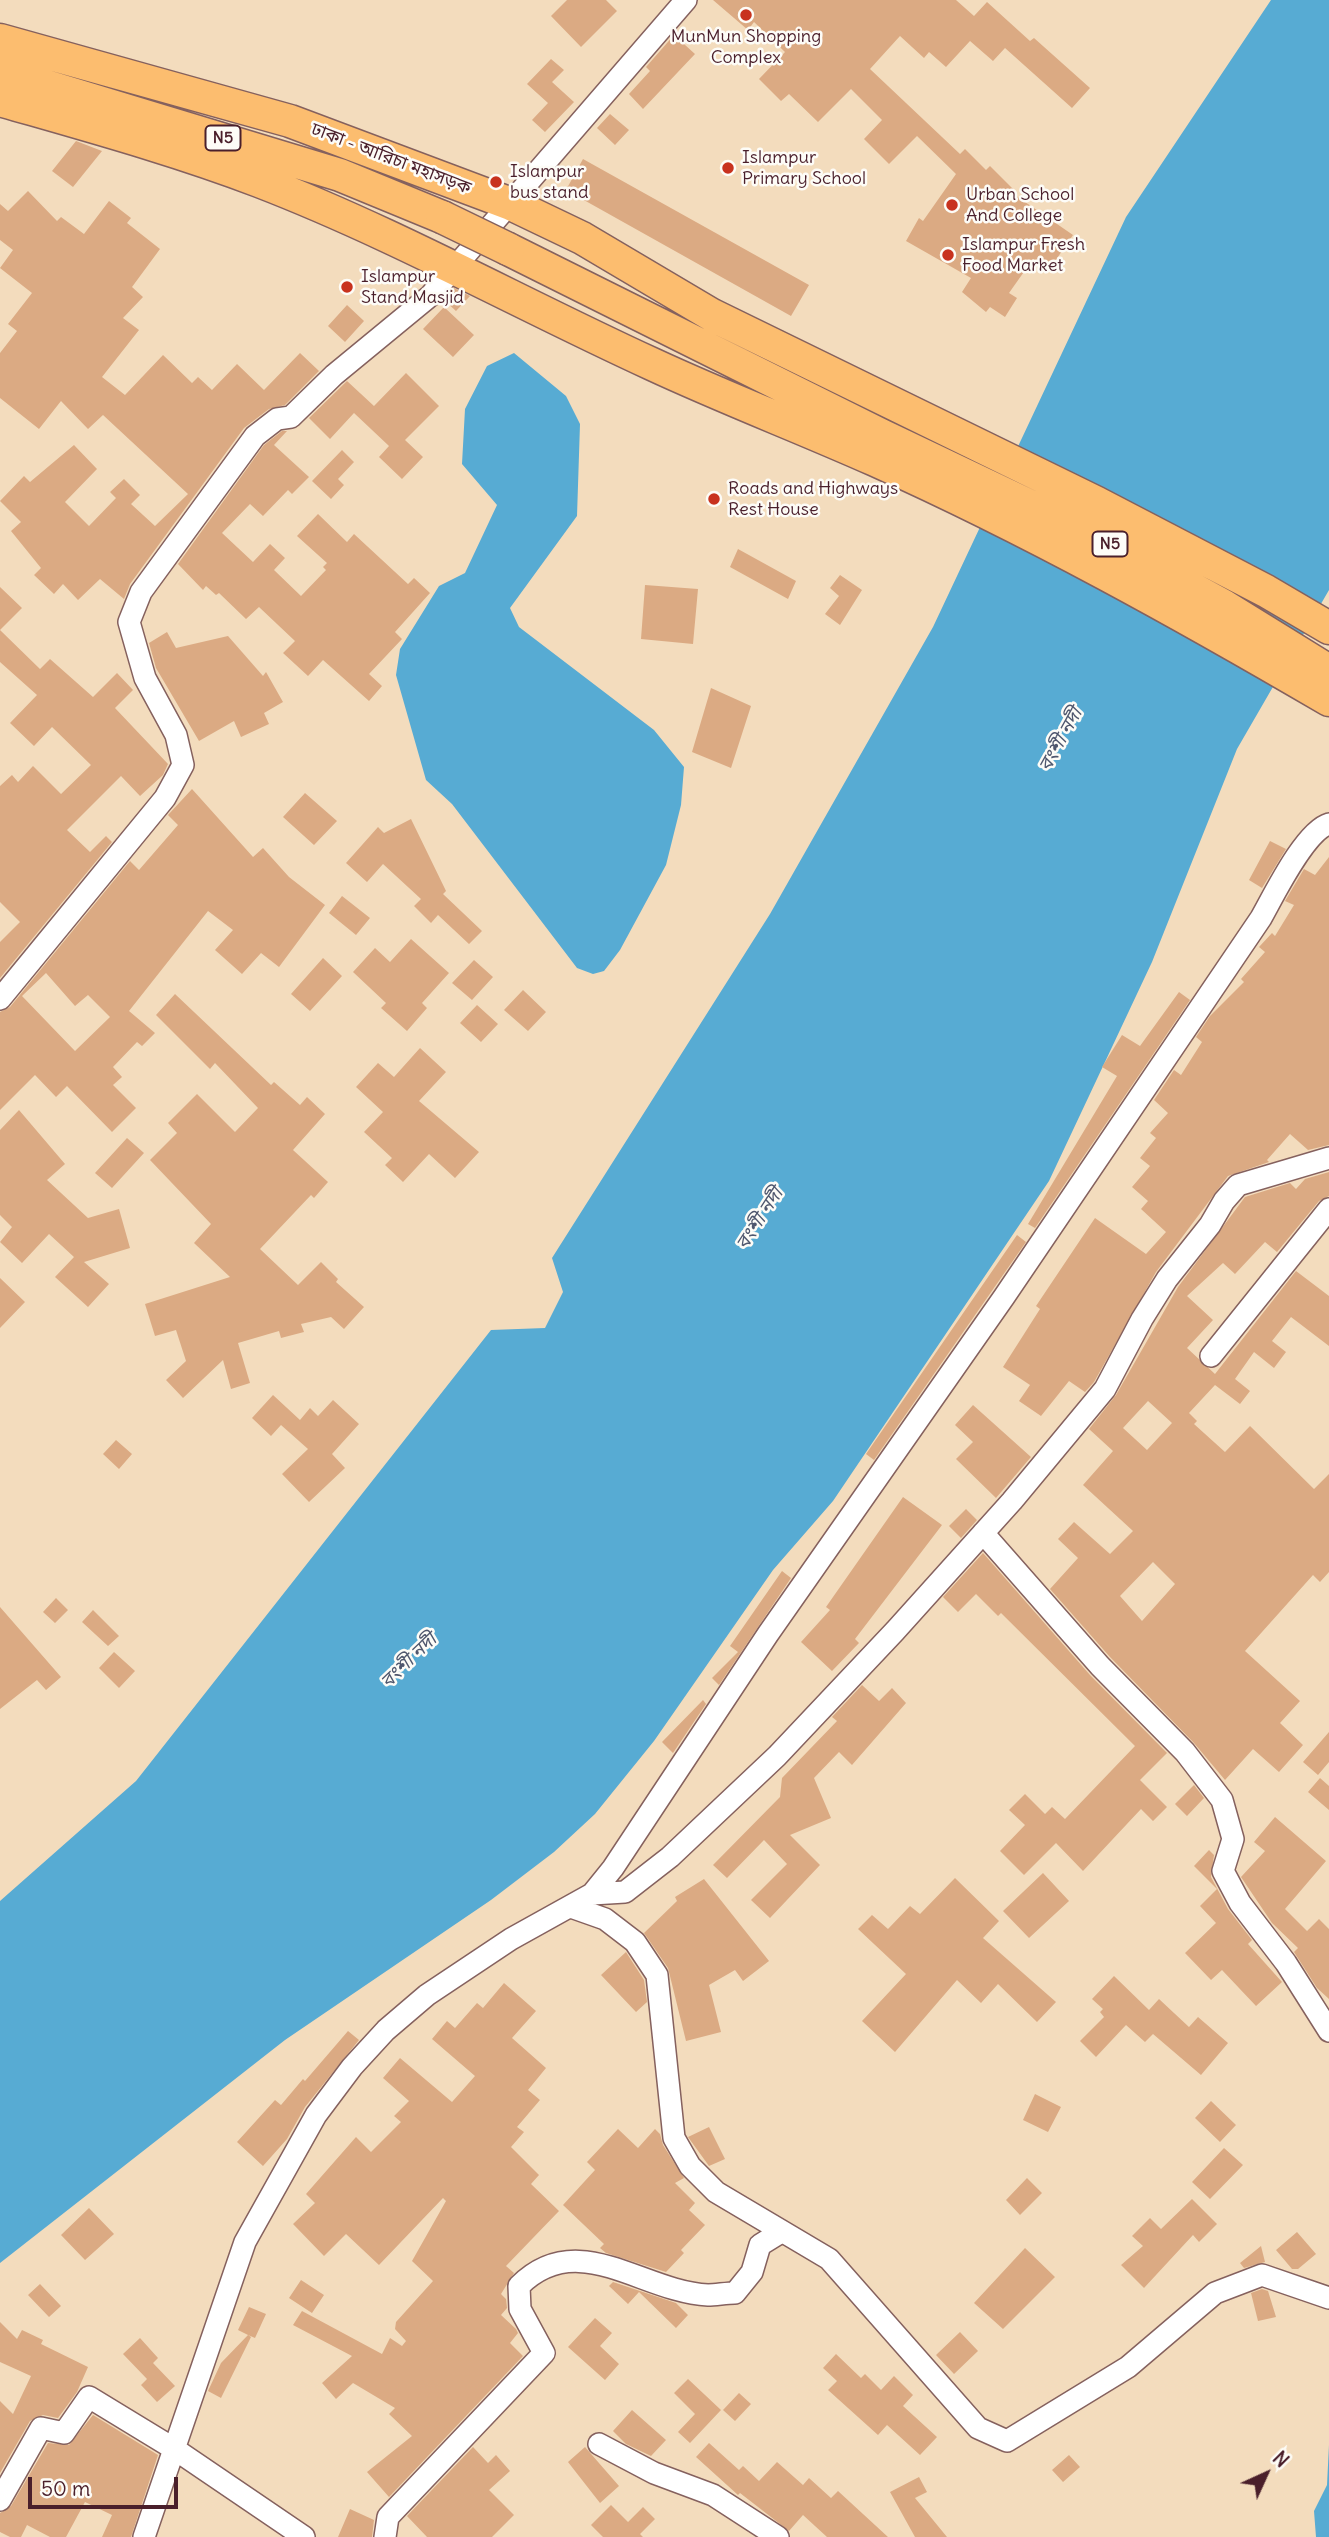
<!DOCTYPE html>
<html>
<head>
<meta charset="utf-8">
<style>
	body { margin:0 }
	#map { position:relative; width:1329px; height:2537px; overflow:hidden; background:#f3dcbd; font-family:Delius,sans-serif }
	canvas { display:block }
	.north { position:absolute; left:1231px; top:2439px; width:70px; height:70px; -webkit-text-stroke:5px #fdfcf7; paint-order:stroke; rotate:45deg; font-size:19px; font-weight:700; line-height:28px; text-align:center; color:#4a1f2b }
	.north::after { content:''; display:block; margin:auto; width:24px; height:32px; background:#4a1f2b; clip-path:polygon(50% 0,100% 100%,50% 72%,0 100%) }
	.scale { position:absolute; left:28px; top:2477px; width:150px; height:32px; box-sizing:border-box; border:4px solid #4a1f2b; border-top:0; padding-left:9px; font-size:21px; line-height:24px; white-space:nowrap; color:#4a1f2b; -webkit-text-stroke:5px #fdfcf7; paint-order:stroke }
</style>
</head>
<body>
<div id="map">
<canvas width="1329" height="2537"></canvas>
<div class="north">N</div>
<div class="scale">50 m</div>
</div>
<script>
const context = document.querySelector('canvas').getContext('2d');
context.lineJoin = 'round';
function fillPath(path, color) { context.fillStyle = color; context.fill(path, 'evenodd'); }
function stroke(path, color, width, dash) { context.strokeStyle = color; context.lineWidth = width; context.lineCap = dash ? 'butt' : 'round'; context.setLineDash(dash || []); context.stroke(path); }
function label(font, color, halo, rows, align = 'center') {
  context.font = font + ' Delius,"Noto Sans Bengali",sans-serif'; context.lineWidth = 5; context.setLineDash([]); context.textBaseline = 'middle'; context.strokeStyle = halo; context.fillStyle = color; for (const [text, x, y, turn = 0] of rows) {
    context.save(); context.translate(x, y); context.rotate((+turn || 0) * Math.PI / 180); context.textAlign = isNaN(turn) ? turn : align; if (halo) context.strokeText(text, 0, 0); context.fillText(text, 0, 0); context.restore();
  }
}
fillPath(new Path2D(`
	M1271 0H1329V590L1237 749 1152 962 1049 1181 833 1501 773 1570 654 1741 595 1814 554 1852 491 1900 285 2040 0 2263V1901L136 1781 491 1330 545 1328 563 1292 552 1258 770 914 933 627 1126 217Z
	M514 353 566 396 580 424 577 516 510 608 519 627 654 730 684 767 681 805 666 865 620 950 604 971 593 974 577 968 452 804 426 780 396 675 400 649 439 586 465 573 497 505 462 464 465 409 487 366Z
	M1329 2445V2537H1316L1314 2511 1327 2485Z`), '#57abd3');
fillPath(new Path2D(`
	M567 0H606L617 11 581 47 551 16Z
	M713 0H956L974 16 987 2 1030 41 1034 38 1090 88 1072 108 1005 48 993 61 970 41 946 67 929 52 924 58 900 36 870 69 960 154 965 149 986 170 990 166 1015 191 1012 193 1073 235 1049 270 1033 259 1009 293 1017 298 1005 317 990 307 986 312 962 292 971 278 906 241 919 218 923 221 956 174 917 136 889 164 864 139 882 120 851 89 818 122 789 94 781 101 759 79 785 52 754 22 748 30Z
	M674 35 695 54 643 109 629 94 650 71 646 67Z
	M551 59 564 70 552 82 574 102 545 132 532 120 548 103 527 84Z
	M610 114 629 130 615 145 597 128Z
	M76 141 102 151 73 187 52 171Z
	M583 159 809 285 791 316 566 190Z
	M28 191 57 221 61 217 84 234 109 201 131 218 127 223 160 249 132 287 143 297 123 318 139 330 102 377 125 395 163 355 192 383 198 377 212 390 237 364 264 390 300 353 319 371 285 405 269 409 244 428 130 584 124 599 100 579 78 600 63 584 54 594 34 575 41 568 11 531 21 522 0 501 24 476 30 482 74 445 97 469 65 502 89 526 116 498 110 492 124 479 140 495 131 504 155 526 188 494 103 415 88 429 61 401 39 429 0 398V353L17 331 8 324 32 293 0 268 13 250 0 240V204L8 211Z
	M454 288 470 296 456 311 444 300Z
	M347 305 364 321 345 342 328 326Z
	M444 307 474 335 453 357 423 329Z
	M406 373 439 406 405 440 423 457 402 479 379 457 389 446 354 413 330 439 309 418 347 381 374 406Z
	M282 431H287L274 445 309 477 292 494 288 490 263 516 250 504 222 533 253 562 270 544 285 558 274 570 301 596 326 570 323 567 327 563 297 536 318 514 347 542 354 534 408 584 414 578 430 593 395 632 402 639 369 674 382 686 369 701 323 660 308 676 283 653 295 641 259 607 246 619 219 593 216 595 206 586 203 590 178 564 264 445Z
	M342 450 354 462 338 479 344 485 331 499 312 481Z
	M738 549 796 581 788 599 730 567Z
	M840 575 862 590 840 625 825 614 839 596 830 588Z
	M645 585 698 589 693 644 641 639Z
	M0 587 22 608 0 630 40 669 50 659 93 697 117 673 133 690 115 708 168 764 163 775 140 796 121 776 67 830 90 852 106 836 112 842 0 978V942L20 922 0 902V786L12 775 18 782 33 766 61 794 91 765 52 727 34 746 10 723 37 695 0 662Z
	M167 632 176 648 228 636 263 676 266 672 283 702 264 713 269 724 241 737 234 721 199 741 156 668 149 643Z
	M711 688 751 706 731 768 692 752Z
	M192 789 253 857 263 848 289 877 325 905 279 967 261 953 242 974 215 950 233 930 208 911 129 1011 155 1033 142 1046 137 1042 113 1067 122 1077 113 1085 136 1108 112 1132 67 1086 56 1097 35 1075 0 1110V1012L10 1007 130 861 139 870 178 825 168 815ZM46 973 75 1006 88 995 110 1017 75 1051 22 996Z
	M305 793 337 821 314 845 283 817Z
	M411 819 446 891 443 894 482 931 469 944 438 915 431 923 414 906 421 899 383 864 367 882 346 863 378 827 384 833Z
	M1270 841 1286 849 1262 888 1249 880Z
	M1329 857V1145L1308 1150 1290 1134 1267 1160 1269 1162 1228 1176 1156 1272 1094 1382 1085 1392 1069 1381 1041 1416 1019 1401 1030 1385 1003 1367 1040 1309 1036 1306 1095 1218 1146 1254 1166 1232 1141 1209 1148 1201 1132 1187 1150 1166 1140 1158 1156 1138 1150 1133 1168 1113 1154 1100 1174 1070 1181 1075 1202 1042 1196 1037 1210 1016 1244 982 1241 979 1265 952 1259 947 1272 933 1275 936 1294 905 1285 901 1304 869 1315 875Z
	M342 896 370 918 356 935 329 913Z
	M411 939 449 973 422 1003 427 1008 407 1031 381 1008 386 1003 353 972 375 948 390 962Z
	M323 958 342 976 310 1011 291 994Z
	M474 960 493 977 472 1000 452 983Z
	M523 990 546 1012 528 1031 504 1010Z
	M1179 992 1190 1000 1035 1228 1028 1224 1117 1076 1102 1067 1122 1035 1140 1046Z
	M175 994 271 1085 274 1082 300 1105 307 1097 325 1114 293 1150 328 1182 314 1198 311 1195 260 1249 298 1285 321 1262 338 1279 336 1282 364 1307 344 1329 331 1317 301 1324 304 1332 281 1338 279 1331 238 1343 250 1383 231 1389 223 1360 183 1398 166 1380 186 1361 176 1330 155 1336 145 1304 230 1277 194 1243 211 1224 150 1160 177 1133 168 1123 197 1094 235 1132 258 1108 215 1063 210 1069 156 1015Z
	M477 1005 498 1024 481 1042 460 1023Z
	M420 1048 446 1072 419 1101 479 1152 455 1178 429 1154 403 1182 385 1165 392 1158 364 1132 383 1112 356 1087 378 1063 394 1077Z
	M19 1110 65 1164 47 1180 88 1218 119 1209 130 1248 84 1262 109 1284 88 1307 55 1277 74 1257 49 1234 22 1263 0 1242 12 1227 0 1215V1130Z
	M127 1138 144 1153 112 1188 95 1173Z
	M1329 1172V1196L1319 1201 1277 1252 1265 1242 1235 1274 1223 1263 1187 1296 1213 1320 1187 1348 1215 1374 1296 1271 1329 1296V1346L1291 1317 1272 1341 1286 1352 1274 1368 1254 1352 1235 1379 1250 1391 1240 1404 1215 1385 1189 1413 1197 1421 1194 1424 1225 1452 1250 1426 1314 1489 1329 1474V1572L1320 1582 1313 1575 1245 1651 1300 1701 1280 1723 1303 1745 1279 1772 1253 1749 1225 1780 1194 1743 1110 1657 1050 1589 1078 1558 1058 1539 1074 1522 1110 1554 1133 1531 1083 1485 1113 1451 1089 1429 1116 1395 1178 1287 1245 1197 1290 1183 1296 1189 1305 1179ZM1148 1401 1172 1423 1147 1450 1123 1428ZM1153 1562 1175 1584 1142 1621 1120 1596Z
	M1017 1235 1026 1242 874 1460 866 1454Z
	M0 1278 25 1302 0 1328Z
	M273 1395 300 1420 310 1408 318 1416 333 1400 359 1424 332 1454 345 1468 309 1502 282 1474 308 1449 281 1425 271 1436 252 1418Z
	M973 1405 1031 1457 996 1498 956 1459 973 1442 955 1425Z
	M116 1440 132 1454 119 1469 103 1454Z
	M903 1497 942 1525 855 1639 859 1643 832 1671 801 1642 830 1610 826 1607Z
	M966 1509 977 1520 961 1538 949 1526Z
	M983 1553 1090 1675 1167 1753 1140 1780 1167 1807 1153 1821 1141 1809 1083 1871 1056 1843 1024 1875 1000 1851 1025 1825 1009 1810 1025 1794 1045 1814 1052 1807 1065 1819 1135 1746 1001 1613 998 1616 976 1594 958 1612 943 1597Z
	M782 1571 791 1578 719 1685 712 1678 738 1652 730 1646Z
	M56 1598 68 1610 55 1623 43 1612Z
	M0 1607 61 1677 46 1690 37 1680 0 1709Z
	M93 1610 119 1636 108 1646 82 1622Z
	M114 1652 135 1671 119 1688 99 1668Z
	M862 1685 879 1701 892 1688 906 1703 852 1765 839 1752 814 1778 831 1818 790 1835 820 1865 770 1918 751 1900 787 1864 764 1840 727 1878 713 1865 780 1797 782 1778 837 1721 832 1717Z
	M703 1700 706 1704 673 1753 662 1742Z
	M1329 1732V1762L1318 1775 1303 1762Z
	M1320 1778 1329 1786V1810L1308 1792Z
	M1194 1785 1204 1798 1187 1816 1175 1804Z
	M1275 1817 1326 1861 1285 1909 1307 1931 1319 1919 1329 1929V1999L1317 1988 1294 1952 1298 1948 1272 1923 1241 1877 1265 1851 1254 1842Z
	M1209 1850 1214 1855 1211 1877 1228 1909 1252 1940 1248 1944 1282 1982 1256 2006 1222 1970 1211 1980 1185 1953 1216 1923 1200 1906 1217 1889 1194 1866Z
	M1043 1873 1069 1901 1029 1938 1003 1911Z
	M955 1878 999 1921 983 1938 1056 2002 1037 2022 998 1984 981 2003 957 1980 895 2052 862 2021 906 1974 858 1929 872 1915 888 1929 910 1906 920 1914Z
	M704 1879 769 1961 743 1981 735 1970 709 1985 721 2032 686 2041 668 1968 644 1933 677 1901 675 1897Z
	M626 1952 644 1980 647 2002 636 2012 601 1975Z
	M1114 1976 1149 2010 1159 1999 1189 2027 1198 2017 1228 2043 1201 2075 1153 2034 1145 2042 1126 2025 1096 2057 1080 2041 1104 2017 1100 2012 1103 2009 1092 1999Z
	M504 1983 536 2011 512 2038 546 2068 528 2090 540 2100 517 2127 524 2132 511 2147 539 2175 531 2184 559 2211 506 2266 514 2273 501 2294 506 2299 507 2308 501 2315 516 2329 518 2333 510 2343 523 2356 389 2497 367 2472 412 2436 389 2414 395 2408 353 2383 336 2399 322 2383 352 2356 293 2325 302 2311 382 2354 390 2338 402 2346 406 2341 395 2329 396 2322 433 2281 412 2261 446 2201 443 2198 379 2265 346 2234 324 2256 293 2224 315 2203 306 2194 356 2137 371 2152 401 2122 394 2116 409 2101 383 2078 400 2058 452 2102 475 2076 432 2039 447 2021 455 2028 477 2003 483 2008Z
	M348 2031 359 2040 305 2107 287 2139 263 2166 237 2142 275 2100 281 2105 303 2079 305 2081Z
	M1035 2094 1061 2107 1048 2132 1023 2120Z
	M1211 2101 1236 2125 1220 2142 1195 2118Z
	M709 2127 725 2159 709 2166 688 2137Z
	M618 2129 638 2148 655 2129 660 2134 663 2145 684 2178 675 2183 695 2203 689 2210 705 2225 681 2250 684 2253 666 2272 606 2253 600 2248 604 2244 563 2205 595 2170 587 2162Z
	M1224 2148 1243 2165 1210 2199 1192 2182Z
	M1027 2178 1042 2193 1020 2215 1006 2200Z
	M1192 2199 1217 2224 1199 2242 1193 2235 1144 2288 1121 2265 1143 2246 1132 2236 1150 2218 1161 2229Z
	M89 2208 114 2234 85 2260 61 2235Z
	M1297 2232 1316 2254 1298 2269H1292L1276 2250Z
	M1261 2246 1265 2262 1244 2268 1240 2263Z
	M1025 2248 1055 2277 1003 2329 974 2303Z
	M301 2280 324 2295 312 2313 289 2298Z
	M613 2282 676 2303 688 2315 676 2328 639 2292 628 2304 609 2286Z
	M40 2284 61 2306 49 2317 28 2295Z
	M1262 2289 1268 2291 1276 2317 1258 2321 1251 2293Z
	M249 2307 266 2314 255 2338 248 2335 251 2337 221 2398 208 2391 221 2363 248 2335 238 2330Z
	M595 2318 612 2333 600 2346 619 2364 605 2380 568 2347Z
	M0 2322 17 2339 22 2330 43 2340 41 2344 88 2367 77 2392 58 2418 43 2415 30 2421 0 2473V2401L13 2414 31 2376 0 2362Z
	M960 2332 978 2351 954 2374 936 2355Z
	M140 2338 158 2358 153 2363 175 2386 157 2402 141 2385 147 2379 123 2354Z
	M836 2354 861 2378 865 2374 881 2390 894 2376 913 2395 903 2406 937 2437 920 2455 887 2425 878 2435 828 2390 837 2381 823 2368Z
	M688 2379 721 2410 690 2443 678 2432 695 2414 674 2393Z
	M739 2393 751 2404 735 2421 723 2410Z
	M632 2410 666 2440 651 2456 626 2444 613 2431Z
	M93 2415 158 2455 131 2537H102L112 2515 85 2502 66 2537H50L27 2525 21 2537H10L0 2532V2513L11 2506 48 2443 69 2445Z
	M709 2443 739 2470 743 2466 759 2481 777 2462 803 2485 809 2478 831 2498 838 2491 888 2537H827L803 2515 789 2531 740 2493 738 2495 696 2457Z
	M473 2447 488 2463 496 2455 510 2471 489 2490 514 2515 492 2537H427L407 2516Z
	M585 2447 619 2486 600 2503 568 2462Z
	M1069 2455 1080 2467 1063 2482 1052 2470Z
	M919 2477 927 2492 915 2498 947 2537H915L890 2492Z
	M611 2505 628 2522 643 2507 655 2519 640 2534 643 2537H603L591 2525Z
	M350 2509 374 2520 372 2537H338Z`), '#dbaa83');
const minor = new Path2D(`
	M0 999 165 798 183 765 176 735 145 678 129 622 141 592 255 436 277 419 291 417 334 375 430 296 686 0
	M1211 1356 1329 1209
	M983 1533 1100 1666 1185 1752 1222 1800 1233 1839 1223 1871 1240 1903 1286 1963 1329 2031
	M592 1894 625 1892 670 1857 777 1756 895 1631 1012 1501 1105 1389 1142 1319 1167 1279 1210 1225 1224 1201 1238 1185 1329 1158
	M571 1907 605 1919 635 1942 657 1975 674 2138 690 2166 716 2192 829 2259 978 2428 1007 2441 1128 2367 1215 2293 1262 2275 1329 2298
	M599 2444 654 2473 713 2495 778 2537
	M0 2500 41 2428 64 2433 89 2397 176 2450 304 2537
	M144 2537 245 2242 316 2115 352 2067 386 2030 427 1995 511 1939 592 1894 613 1868 768 1634 1004 1297 1261 918C1274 895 1305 831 1329 824
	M385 2537 388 2517 544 2353 520 2309 519 2286C578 2227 642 2292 708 2295 716 2295 726 2293 735 2293L752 2272 760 2245 781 2232`);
const highway = new Path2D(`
	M0 40 290 121 511 204 582 238 712 315 1097 503 1266 591 1329 628
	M0 72 340 175 442 217
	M0 100C87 125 175 149 259 181 394 233 521 304 652 364 725 398 801 427 875 460 1031 530 1182 614 1329 700
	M508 249 881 435 1118 548 1224 606 1329 671`);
stroke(minor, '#85615e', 24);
stroke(highway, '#85615e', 35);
stroke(minor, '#fff', 21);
stroke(highway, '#fcbd6f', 32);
const highwayBridge = new Path2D(`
	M442 217 508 249`);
stroke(highwayBridge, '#85615e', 35, []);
stroke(highwayBridge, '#fcbd6f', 32);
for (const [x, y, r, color] of [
	[746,15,7,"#c8321e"],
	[728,168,7,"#c8321e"],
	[496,182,7,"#c8321e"],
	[952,205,7,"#c8321e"],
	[948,255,7,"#c8321e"],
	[347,287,7,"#c8321e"],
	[714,499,7,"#c8321e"]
]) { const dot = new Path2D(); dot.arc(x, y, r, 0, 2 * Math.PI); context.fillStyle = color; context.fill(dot); stroke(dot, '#fdfcf7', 2.5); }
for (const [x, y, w] of [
	[223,138,35],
	[1110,544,35]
]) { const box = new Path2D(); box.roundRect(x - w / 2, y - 12.5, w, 25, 5); context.fillStyle = '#fdfcf7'; context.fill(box); stroke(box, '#4a1f2b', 2); }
label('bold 16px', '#4a1f2b', null, [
	["N5",223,138],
	["N5",1110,544]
]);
label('18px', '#4a1f2b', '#fdfcf7', [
	["MunMun Shopping",746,37,"center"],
	["Complex",746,58,"center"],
	["Islampur",742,158],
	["Primary School",742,179],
	["Islampur",510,172],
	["bus stand",510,193],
	["Urban School",966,195],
	["And College",966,216],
	["Islampur Fresh",962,245],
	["Food Market",962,266],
	["Islampur",361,277],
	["Stand Masjid",361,298],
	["Roads and Highways",728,489],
	["Rest House",728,510]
], 'left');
label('18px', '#4a1f2b', '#fdfcf7', [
	["ঢাকা - আরিচা মহাসড়ক",391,159,21]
]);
label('italic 19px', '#4f576e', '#fdfcf7', [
	["বংশী নদী",1061,740,-61],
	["বংশী নদী",760,1219,-57],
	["বংশী নদী",409,1661,-44]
]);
</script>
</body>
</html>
